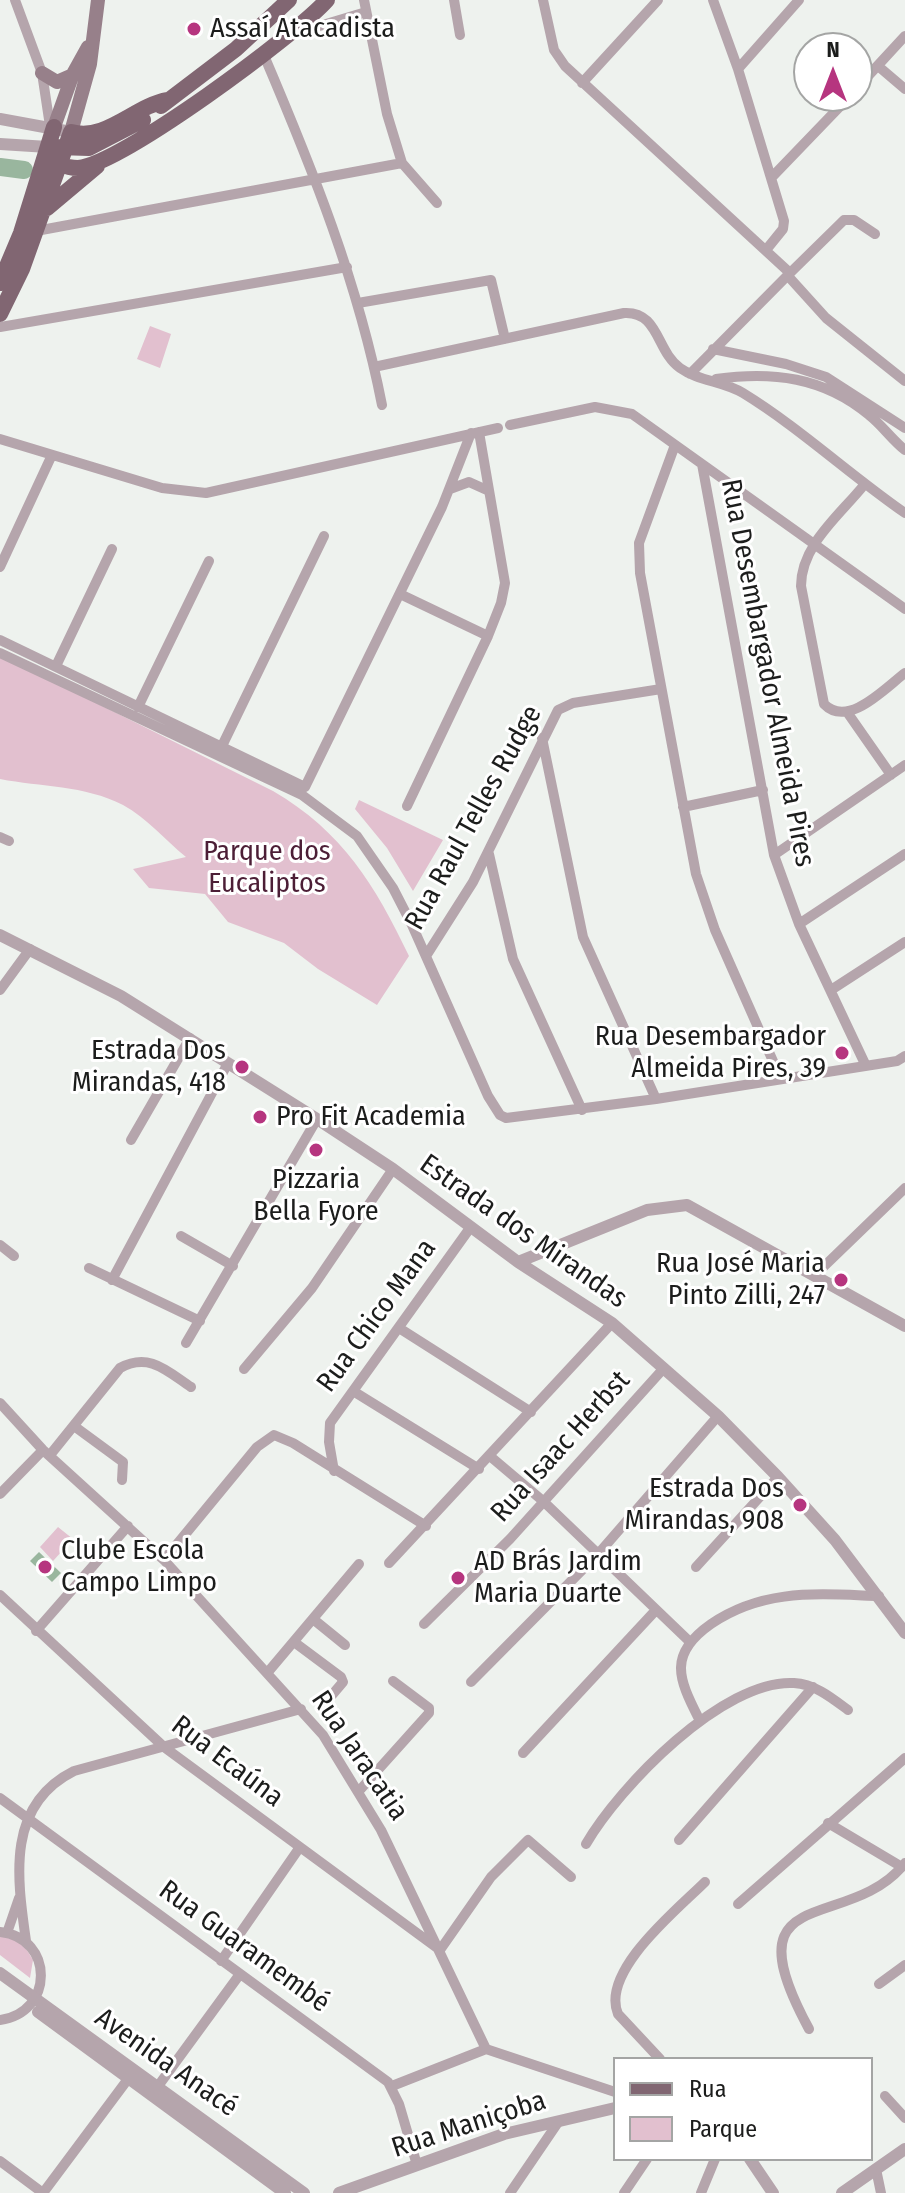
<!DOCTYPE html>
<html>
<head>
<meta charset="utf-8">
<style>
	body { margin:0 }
	#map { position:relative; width:905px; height:2193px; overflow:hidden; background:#eef2ee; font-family:"Fira Sans Condensed",sans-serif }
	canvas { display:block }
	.legend { position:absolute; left:613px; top:2057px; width:260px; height:104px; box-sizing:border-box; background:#fff; border:2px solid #a4a5a4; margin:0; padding:10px 14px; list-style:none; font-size:24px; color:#1c1d1c }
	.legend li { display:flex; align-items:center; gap:16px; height:40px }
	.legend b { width:40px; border:2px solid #a4a5a4 }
	.north { position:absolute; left:793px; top:32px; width:80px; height:80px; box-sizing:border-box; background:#fff; border:2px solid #a4a5a4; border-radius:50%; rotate:0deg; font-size:22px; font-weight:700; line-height:32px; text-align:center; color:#1c1d1c }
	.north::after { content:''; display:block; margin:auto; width:28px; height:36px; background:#b6357f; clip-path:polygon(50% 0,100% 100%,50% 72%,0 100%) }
</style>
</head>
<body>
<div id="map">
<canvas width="905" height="2193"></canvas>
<ul class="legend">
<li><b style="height:10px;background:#816672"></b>Rua</li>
<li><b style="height:22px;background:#e2c0cf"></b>Parque</li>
</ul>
<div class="north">N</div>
</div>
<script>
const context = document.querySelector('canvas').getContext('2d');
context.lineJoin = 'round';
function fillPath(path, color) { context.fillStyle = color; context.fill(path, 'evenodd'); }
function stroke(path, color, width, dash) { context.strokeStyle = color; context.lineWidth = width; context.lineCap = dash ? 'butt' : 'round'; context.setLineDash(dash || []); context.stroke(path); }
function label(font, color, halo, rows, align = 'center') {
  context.font = font + ' "Fira Sans Condensed",sans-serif'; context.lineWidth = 6; context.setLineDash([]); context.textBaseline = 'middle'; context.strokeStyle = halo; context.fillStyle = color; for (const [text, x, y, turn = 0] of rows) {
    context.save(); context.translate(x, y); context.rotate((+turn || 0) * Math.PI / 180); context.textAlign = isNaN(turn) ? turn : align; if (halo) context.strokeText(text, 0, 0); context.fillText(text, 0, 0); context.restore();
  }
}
fillPath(new Path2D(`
	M150 326 171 334 160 368 137 359Z
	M0 655 273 791C343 832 375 885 409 956L377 1005 318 969 284 943 228 922 205 894 149 888 133 869 186 857C165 840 147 818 123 805 84 785 41 787 0 779Z
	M359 800 443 840 413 891 387 848 355 809Z
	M58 1527 73 1539 53 1561 40 1547Z
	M0 1933 20 1939 33 1960 30 1978 0 1955Z`), '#e2c0cf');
fillPath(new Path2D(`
	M39 1552 61 1573 52 1582 30 1561Z`), '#99b69e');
stroke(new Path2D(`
	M0 167 24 170`), '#99b69e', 18);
stroke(new Path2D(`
	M15 0 42 73 50 126
	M364 0 387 114 402 163 437 203
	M454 0 460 35
	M543 0 554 50 565 66 790 273 690 374
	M713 0 738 69
	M296 33 366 12
	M263 53C312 168 358 282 382 405
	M878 66 905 89
	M582 83 658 0
	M857 88 905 36
	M773 176 850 96
	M36 231 402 163
	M766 250 783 229 784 221 738 69 799 0
	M790 273 844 220H854L875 234
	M788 276 826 318 905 381
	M358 303 491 280 505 339
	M0 327 347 267
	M713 349 786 364 826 377 905 428
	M374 367 624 313C659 311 656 351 680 368 698 381 723 381 743 393 800 428 850 475 905 513
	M716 379C772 371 824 377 869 415 882 425 892 440 905 450
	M510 425 595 407 632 414 905 609
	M0 439 162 488 206 493 498 428
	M675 445 639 543 640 573 696 874 715 930 780 1077
	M702 464 774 855 799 924 866 1066
	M864 485C840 515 801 545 801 586L824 704C848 729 886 687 905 673
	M450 489 469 482 489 491
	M0 567 51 457
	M400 594 488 636 501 603 505 583 479 432
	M0 640 305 787 442 507 471 433
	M0 653 302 795 357 836 393 888 412 925 488 1096 500 1115 506 1118 656 1099 897 1061 905 1056
	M56 666 112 549
	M138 707 209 561
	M847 712 891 775
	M542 738 583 937 656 1099
	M221 748 324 536
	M407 806 488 636
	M683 807 763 790
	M0 837 9 841
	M489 854 513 959 582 1110
	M774 855 905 765
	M799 924 905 854
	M426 956 473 882 558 710 573 703 661 689
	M0 990 30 949
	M831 990 905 942
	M131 1140 190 1038
	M181 1236 233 1266
	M0 1245 14 1256
	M89 1268 200 1321
	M814 1276 905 1188
	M112 1280 228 1063
	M399 1328 531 1412
	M186 1343 317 1119
	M244 1369 312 1288 393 1169
	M353 1391 479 1469
	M0 1403 43 1450 164 1560 323 1735 381 1830 486 2049 615 2092
	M74 1426 123 1462 122 1480
	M50 1455 120 1368C149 1352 167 1371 191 1387
	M491 1457 543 1501 689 1641
	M334 1471 329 1442 330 1423 470 1228
	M0 1494 43 1450
	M164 1560 257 1447 274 1435 293 1443 426 1526
	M389 1563 612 1323
	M696 1567 778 1477
	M0 1595 164 1747 440 1950 491 1877 528 1840 571 1877
	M313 1619 345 1645
	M424 1624 510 1539 664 1368
	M36 1631 128 1526
	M294 1642 341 1677 343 1682 321 1708
	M268 1672 359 1564
	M471 1682 599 1553 718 1416
	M699 1719C678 1678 668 1654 711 1624 764 1588 818 1594 879 1596
	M523 1753 656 1610
	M359 1791 429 1713V1708L393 1681
	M0 1798 388 2082 399 2104 417 2165
	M828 1823 902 1867
	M679 1840 813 1687
	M586 1844C619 1787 723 1679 794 1683 815 1684 832 1698 848 1710
	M738 1904 905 1758
	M0 1932C55 1938 54 2013 0 2020
	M7 1933 19 1898
	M26 1941C17 1877 6 1805 74 1771L301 1709
	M221 1961 300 1847
	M879 1984 905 1965
	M809 2029C727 1878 848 1935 905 1863
	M660 2059 618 2014C600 1971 679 1908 705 1882
	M392 2086 486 2049
	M153 2093 240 1974
	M885 2096 905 2118
	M0 2161 43 2193
	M876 2169 881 2193
	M43 2193 128 2079
	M510 2193 559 2121
	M624 2193 647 2159
	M701 2193 715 2159`), '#b5a5ac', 10);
stroke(new Path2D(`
	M0 119 71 132
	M0 144 48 147
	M0 935 121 996 317 1119 393 1169 518 1262 612 1323 718 1416 778 1477 835 1540 905 1633
	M518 1262 647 1210 687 1205 905 1326
	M0 1973 304 2193
	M38 2012 285 2193
	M750 2159 773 2193
	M339 2193 504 2134 615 2108
	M842 2193 905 2149`), '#b5a5ac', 12);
stroke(new Path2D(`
	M42 73 57 82 73 75
	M54 127 73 74 88 47
	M71 132 90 64 98 0`), '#97808a', 14);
stroke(new Path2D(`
	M161 106 236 49 289 0
	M58 147 89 148 143 120
	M47 151C55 162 64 168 78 168 120 165 296 35 327 0
	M47 208 97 166
	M0 283 21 233 54 127
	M0 314 22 269 71 132C106 142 134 106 168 100`), '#816672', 16);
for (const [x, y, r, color] of [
	[194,29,8,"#b6357f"],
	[842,1053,8,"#b6357f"],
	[242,1067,8,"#b6357f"],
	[260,1117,8,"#b6357f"],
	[316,1150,8,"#b6357f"],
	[841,1280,8,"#b6357f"],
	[800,1505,8,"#b6357f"],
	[45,1567,8,"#b6357f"],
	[458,1578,8,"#b6357f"]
]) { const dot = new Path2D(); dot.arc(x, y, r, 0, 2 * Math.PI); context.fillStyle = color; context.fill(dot); stroke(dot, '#fff', 3); }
label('28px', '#1c1d1c', '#fff', [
	["Assaí Atacadista",210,29],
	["Rua Desembargador",826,1037,"right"],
	["Almeida Pires, 39",826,1069,"right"],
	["Estrada Dos",226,1051,"right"],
	["Mirandas, 418",226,1083,"right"],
	["Pro Fit Academia",276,1117],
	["Pizzaria",316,1180,"center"],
	["Bella Fyore",316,1212,"center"],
	["Rua José Maria",825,1264,"right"],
	["Pinto Zilli, 247",825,1296,"right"],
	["Estrada Dos",784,1489,"right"],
	["Mirandas, 908",784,1521,"right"],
	["Clube Escola",61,1551],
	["Campo Limpo",61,1583],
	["AD Brás Jardim",474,1562],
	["Maria Duarte",474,1594]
], 'left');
label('28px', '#1c1d1c', '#fff', [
	["Rua Desembargador Almeida Pires",767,673,79],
	["Rua Raul Telles Rudge",474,818,-61],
	["Estrada dos Mirandas",523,1232,35],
	["Rua Chico Mana",377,1316,-54],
	["Rua Isaac Herbst",561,1447,-48],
	["Rua Jaracatia",359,1756,56],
	["Rua Ecaúna",227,1762,37],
	["Rua Guaramembé",244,1947,36],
	["Avenida Anacé",166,2063,35],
	["Rua Maniçoba",469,2125,-18]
]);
label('28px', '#4c1e36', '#fff', [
	["Parque dos",267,852],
	["Eucaliptos",267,884]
]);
</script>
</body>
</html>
